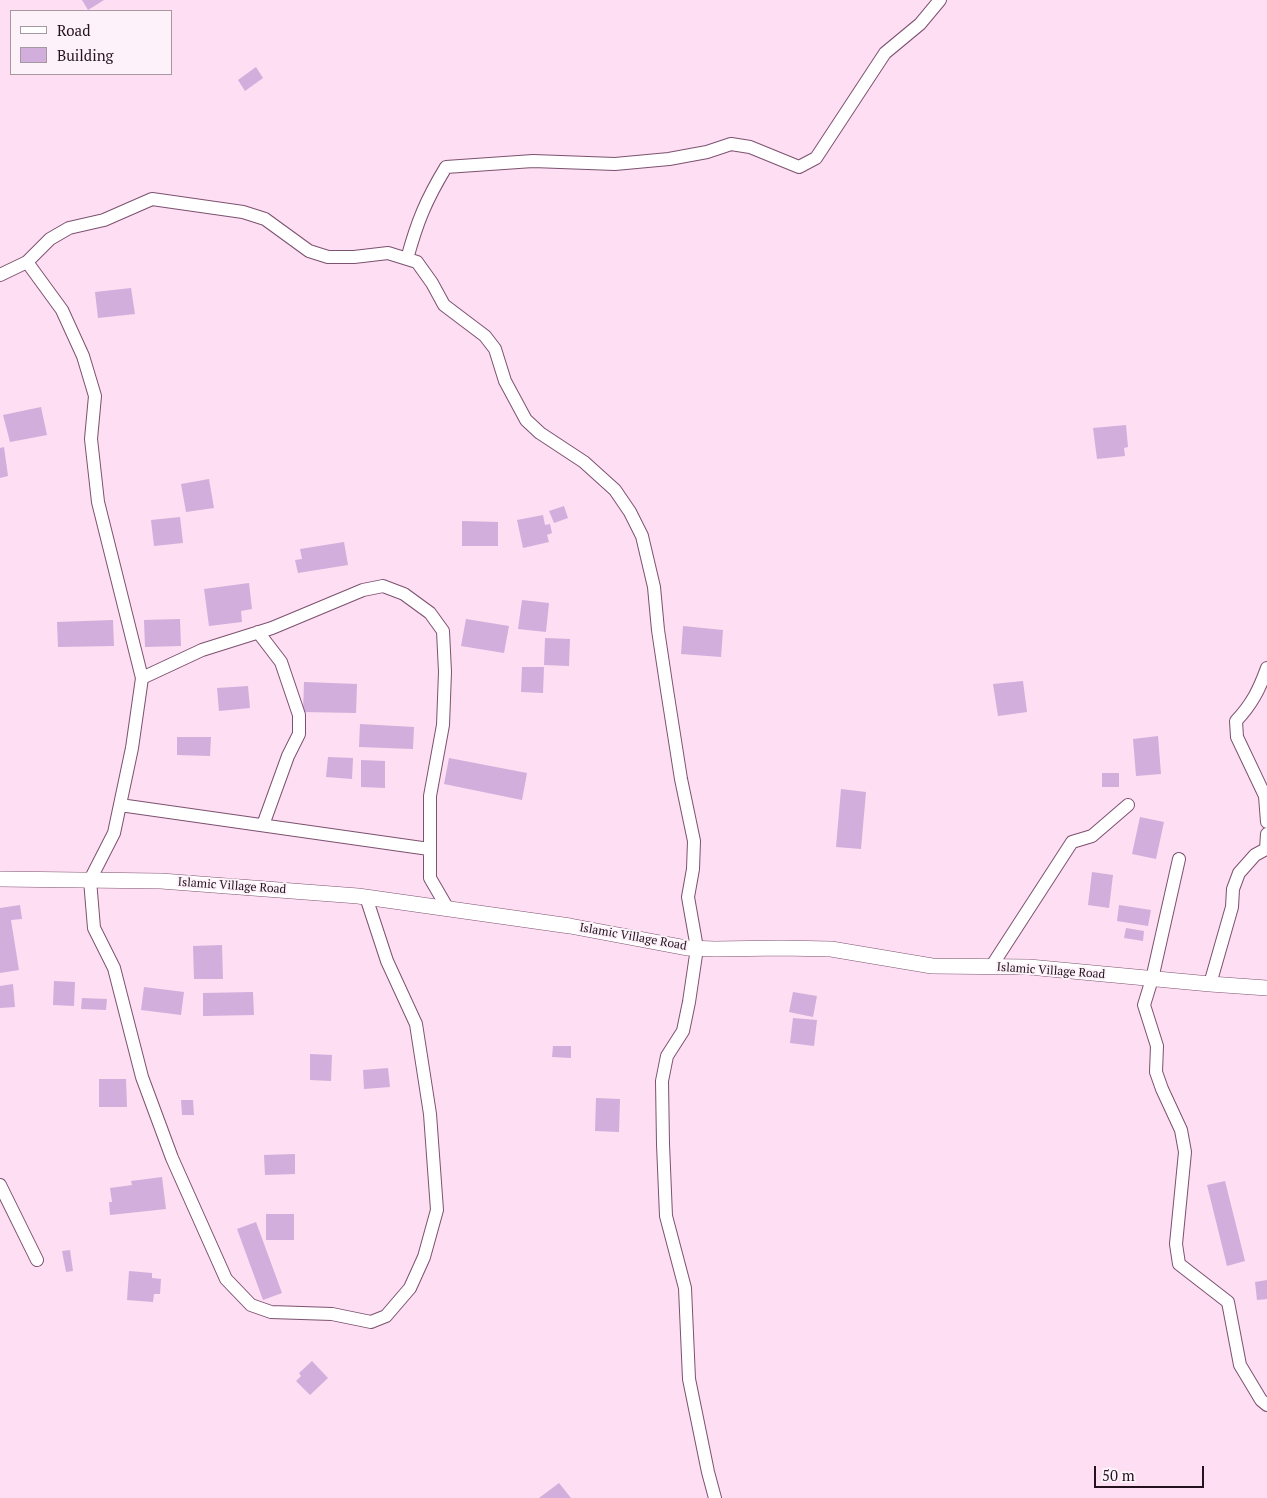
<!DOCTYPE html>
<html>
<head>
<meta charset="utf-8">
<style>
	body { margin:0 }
	#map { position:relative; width:1267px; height:1498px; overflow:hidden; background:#fddef2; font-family:"PT Serif",serif }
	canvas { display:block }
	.legend { position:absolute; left:10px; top:10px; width:162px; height:65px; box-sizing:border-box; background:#fdf2f9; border:1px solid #a698a1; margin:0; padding:6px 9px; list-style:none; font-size:15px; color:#24121e }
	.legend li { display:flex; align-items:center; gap:10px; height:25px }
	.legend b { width:25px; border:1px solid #a698a1 }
	.scale { position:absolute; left:1094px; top:1466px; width:110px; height:22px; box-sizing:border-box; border:2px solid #24121e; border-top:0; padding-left:6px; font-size:15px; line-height:18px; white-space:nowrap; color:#24121e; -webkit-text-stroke:4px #fdf2f9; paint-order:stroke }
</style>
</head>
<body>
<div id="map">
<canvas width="1267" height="1498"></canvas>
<ul class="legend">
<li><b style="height:6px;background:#fff"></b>Road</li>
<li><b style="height:14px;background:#d1aedc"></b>Building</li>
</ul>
<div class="scale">50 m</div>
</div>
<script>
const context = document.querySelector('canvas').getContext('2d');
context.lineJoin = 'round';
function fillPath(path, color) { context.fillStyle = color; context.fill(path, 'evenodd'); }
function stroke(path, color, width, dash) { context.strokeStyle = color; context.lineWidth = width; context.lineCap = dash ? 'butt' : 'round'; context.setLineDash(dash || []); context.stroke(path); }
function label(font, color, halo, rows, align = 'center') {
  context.font = font + ' "PT Serif",serif'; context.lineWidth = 4; context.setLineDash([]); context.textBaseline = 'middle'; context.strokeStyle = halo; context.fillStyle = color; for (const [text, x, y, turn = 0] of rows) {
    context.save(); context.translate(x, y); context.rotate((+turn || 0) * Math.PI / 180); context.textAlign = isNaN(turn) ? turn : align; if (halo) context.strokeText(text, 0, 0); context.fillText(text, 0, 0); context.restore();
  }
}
fillPath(new Path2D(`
	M82 0H104L88 10Z
	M256 67 263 78 245 91 238 80Z
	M131 288 135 314 98 318 95 292Z
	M41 407 47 435 10 442 3 415Z
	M1126 425 1128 447 1124 448 1125 456 1097 459 1093 428Z
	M4 447 8 476 0 478V448Z
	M209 479 214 508 186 512 181 484Z
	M564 506 568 518 554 523 549 511Z
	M543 515 545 525 550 524 552 533 547 535 549 542 523 548 517 520Z
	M180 517 183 543 154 546 151 520Z
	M462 521 498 522V546H462Z
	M344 542 348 565 298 573 295 560 302 559 300 549Z
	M249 583 252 609 241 611 242 622 209 626 204 589Z
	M522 600 549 603 546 632 518 629Z
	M180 619 181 646 145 647 144 620Z
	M466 619 509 626 504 653 461 646Z
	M113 620 114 646 58 647 57 622Z
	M683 626 723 630 721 657 681 654Z
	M545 638 570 639 569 666 544 665Z
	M522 667H544L543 693 521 692Z
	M1023 681 1027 712 998 716 993 684Z
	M304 682 357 684 356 713 303 712Z
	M248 686 250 708 219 711 217 688Z
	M360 724 414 727 413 749 359 747Z
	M1158 736 1161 774 1136 776 1133 739Z
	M177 737H211L210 756 177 755Z
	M328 757 353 758 352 779 326 777Z
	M449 758 527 773 522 800 444 784Z
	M361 760 385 761V788L361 787Z
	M1102 773H1119V787H1102Z
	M841 789 866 792 861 849 836 847Z
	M1140 817 1164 822 1156 859 1132 854Z
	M1092 872 1113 875 1109 908 1088 905Z
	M20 905 22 919 11 920 19 970 0 973V908Z
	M1119 905 1151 910 1148 926 1117 921Z
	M1126 928 1144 931 1143 941 1124 938Z
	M222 945 223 979H194L193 946Z
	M54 981 75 982 74 1006 53 1005Z
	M13 984 15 1007 0 1008V986Z
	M144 987 184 992 181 1015 141 1010Z
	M253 992 254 1015 203 1016V993Z
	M793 992 817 996 813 1017 789 1012Z
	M82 998 107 999 106 1010 81 1009Z
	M793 1018 817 1020 814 1046 790 1043Z
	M553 1046H571V1058L552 1057Z
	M310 1054 332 1055 331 1081 310 1080Z
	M388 1068 390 1087 364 1089 363 1070Z
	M99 1079H126L127 1107H99Z
	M596 1098 620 1099 619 1132 595 1131Z
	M181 1100H193L194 1115H182Z
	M295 1154V1174L265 1175 264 1155Z
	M162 1177 166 1209 110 1215 109 1202H112L110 1188 132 1185 131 1181Z
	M1225 1181 1245 1261 1227 1266 1207 1185Z
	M266 1214H294V1240H266Z
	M256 1222 282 1293 263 1300 237 1229Z
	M70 1250 73 1271 66 1272 62 1251Z
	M129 1271 152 1273V1278L161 1279 160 1294H154L153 1302 127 1300Z
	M1267 1280V1299L1257 1300 1255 1282Z
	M312 1361 328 1378 310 1395 296 1381 301 1376 299 1373Z
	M559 1483 571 1498H539Z`), '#d1aedc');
const minor = new Path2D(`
	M407 259C417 222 426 200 446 167L533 161 615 164 669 159 707 152 731 144 750 147 799 167 816 158 885 53 920 24 940 0
	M27 262 62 310 83 356 95 396 91 439 98 502 142 678 132 748 114 833 90 880 94 928 114 968 142 1077 172 1158 226 1279 251 1305 271 1312 332 1314 371 1322 386 1316 410 1288 424 1257 437 1210 430 1114 416 1024 387 961 366 897
	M0 275 27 262 50 239 69 228 104 220 152 199 243 212 265 219 309 251 328 257H354L388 253 417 262 432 283 444 305 485 336 495 349 505 381 526 420 540 433 584 462 615 490 630 512 642 536 654 587 658 630 667 690 681 779 694 841 693 869 688 897 697 948 689 1002 683 1031 667 1056 662 1081 663 1144 666 1216 685 1288 689 1379 708 1472 715 1498
	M258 632 281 662 299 715V734L288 756 263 825
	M1267 668C1259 690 1252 704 1236 721L1237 737 1265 796 1267 822
	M142 678 202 650 272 628 363 590 383 586 404 594 430 613 443 631 445 672 443 725 430 796V878L448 909
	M120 805 429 849
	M1179 859 1152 979 1144 1005 1157 1046 1156 1072 1162 1089 1181 1130 1185 1152 1176 1244 1179 1264 1228 1302 1240 1365 1261 1400 1267 1405
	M991 967 1072 842 1092 836 1128 805
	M1210 984 1232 907 1233 889 1239 873 1255 855 1266 849 1267 834
	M0 1185 37 1260`);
const tertiary = new Path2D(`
	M0 879 161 881 358 896 570 926 687 948 715 949 782 948 831 949 932 966 1029 967 1210 984 1267 988`);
stroke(minor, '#7d5170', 14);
stroke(tertiary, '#7d5170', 16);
stroke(minor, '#fff', 12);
stroke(tertiary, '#fff', 15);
label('12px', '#24121e', '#fdf2f9', [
	["Islamic Village Road",232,886,4],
	["Islamic Village Road",633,937,10],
	["Islamic Village Road",1051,971,4]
]);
</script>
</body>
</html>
